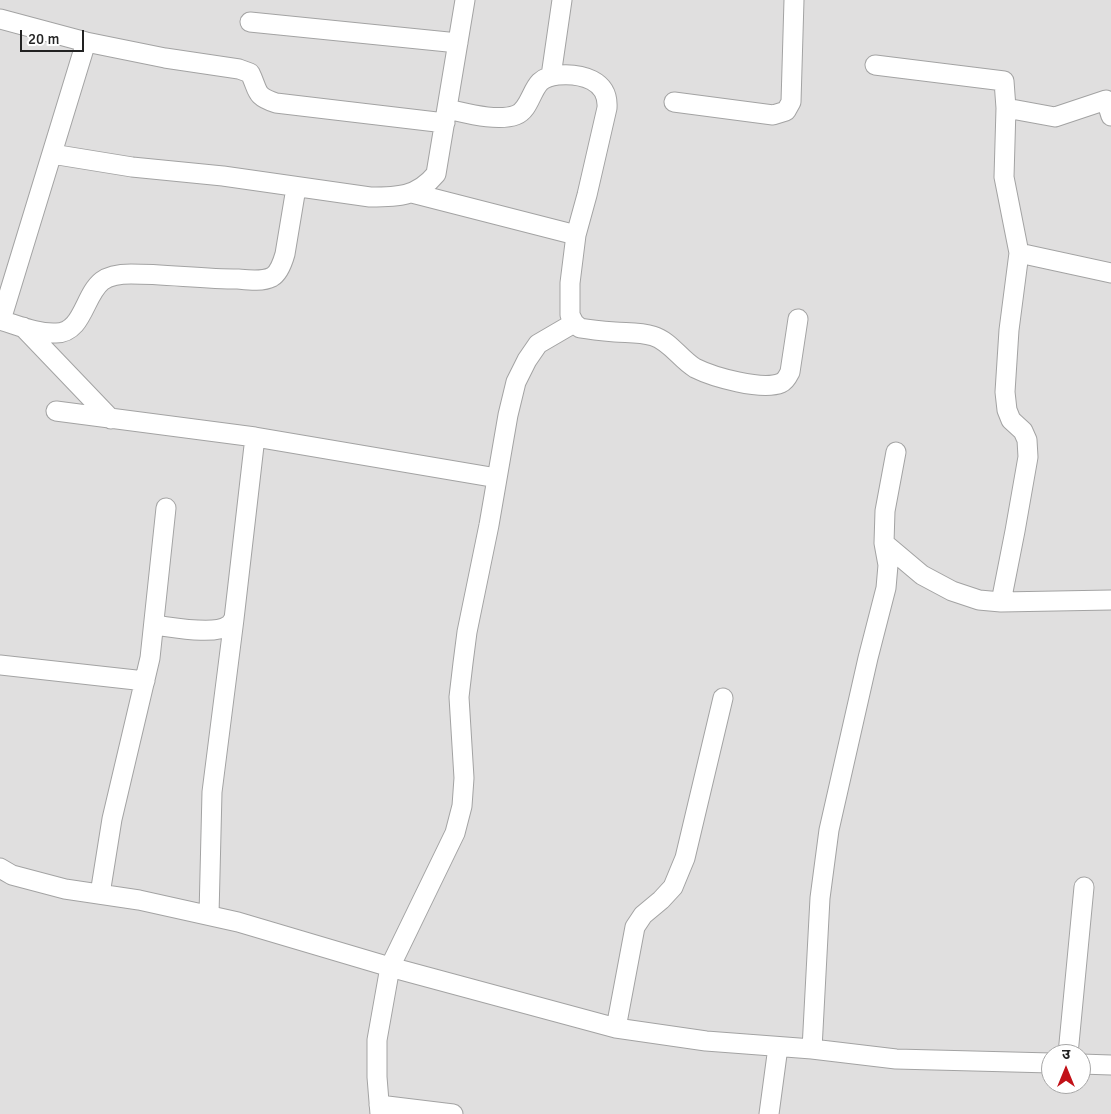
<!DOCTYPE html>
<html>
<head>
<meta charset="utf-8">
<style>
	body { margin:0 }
	#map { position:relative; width:1111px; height:1114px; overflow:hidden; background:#f1eee9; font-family:Signika,"Noto Sans Devanagari",sans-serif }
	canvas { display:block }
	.north { position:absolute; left:1041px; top:1044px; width:50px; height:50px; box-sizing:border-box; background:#fff; border:1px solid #a7a7a7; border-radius:50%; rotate:0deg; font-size:14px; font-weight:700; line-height:20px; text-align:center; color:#222 }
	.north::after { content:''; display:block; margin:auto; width:18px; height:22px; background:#c21118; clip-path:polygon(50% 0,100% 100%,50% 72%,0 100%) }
	.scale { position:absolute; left:20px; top:30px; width:64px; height:22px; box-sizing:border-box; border:2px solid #222; border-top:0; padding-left:6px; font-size:15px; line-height:18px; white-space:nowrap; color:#222; -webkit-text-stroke:4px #fff; paint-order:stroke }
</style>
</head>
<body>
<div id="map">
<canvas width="1111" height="1114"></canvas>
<div class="north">उ</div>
<div class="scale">20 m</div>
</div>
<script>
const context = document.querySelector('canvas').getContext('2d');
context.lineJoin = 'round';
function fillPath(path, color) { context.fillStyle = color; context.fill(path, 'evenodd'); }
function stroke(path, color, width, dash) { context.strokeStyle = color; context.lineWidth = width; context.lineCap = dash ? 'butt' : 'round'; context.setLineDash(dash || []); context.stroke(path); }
fillPath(new Path2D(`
	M0 0H1111V1114H0ZM1051 1054H1081V1084H1051Z`), '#e0dfdf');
const minor = new Path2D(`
	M0 19 86 42 165 58 239 69 250 73C259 91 254 96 276 103L445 123
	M250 22 458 43
	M875 65 1004 81 1006 108 1004 177 1019 253 1009 330 1005 392 1007 410 1011 420 1023 431 1027 440 1028 457 1015 531 1001 602
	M551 76 562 0
	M674 102 773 115 786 111 791 102 794 0
	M1006 108 1055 117 1106 100 1111 116
	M447 109C466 113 497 122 516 115 529 110 531 91 540 82 545 77 552 76 558 75 581 73 609 80 607 108L587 195 576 235 570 283V315L574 323 580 328C592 330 603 331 615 332 627 333 640 332 653 336 670 341 680 359 695 368 713 377 762 391 781 383 786 381 788 376 790 372L798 319
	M52 154 132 167 223 176 370 197C398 197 417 197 436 174L465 0
	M412 193 576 235
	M1019 253 1111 273
	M0 320C17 325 37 334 56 333 83 333 84 295 102 281 110 275 121 274 131 274 166 274 202 279 238 279 248 280 262 282 272 277 279 273 283 261 285 254L296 188
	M1 320 86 42
	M23 327 111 419
	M56 411 255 437 497 478
	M884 543 922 575 952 591 979 600 1001 602 1111 600
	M154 625C172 627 215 636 229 625 231 624 232 621 234 619L255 437
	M0 665 145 681
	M0 868 12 875 65 889 139 900 238 922 390 967 616 1028 706 1041 812 1049 896 1059 1051 1063
	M100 894 112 819 150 658 166 508
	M209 915 212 792 234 619
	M616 1028 635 927 643 915 661 900 673 887 685 858 723 698
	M812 1049 820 898 829 830 868 658 886 588 888 565 884 543 885 511 896 452
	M1068 1054 1084 887
	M1081 1064 1111 1065
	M379 1105 453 1114
	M380 1114 377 1077V1040L390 967 455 833 462 806 464 778 459 697 463 663 467 632 489 525 508 415 516 382 527 360 538 344 574 323
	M769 1114 778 1047`);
stroke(minor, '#a3a3a3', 21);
stroke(minor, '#fff', 19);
</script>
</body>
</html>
